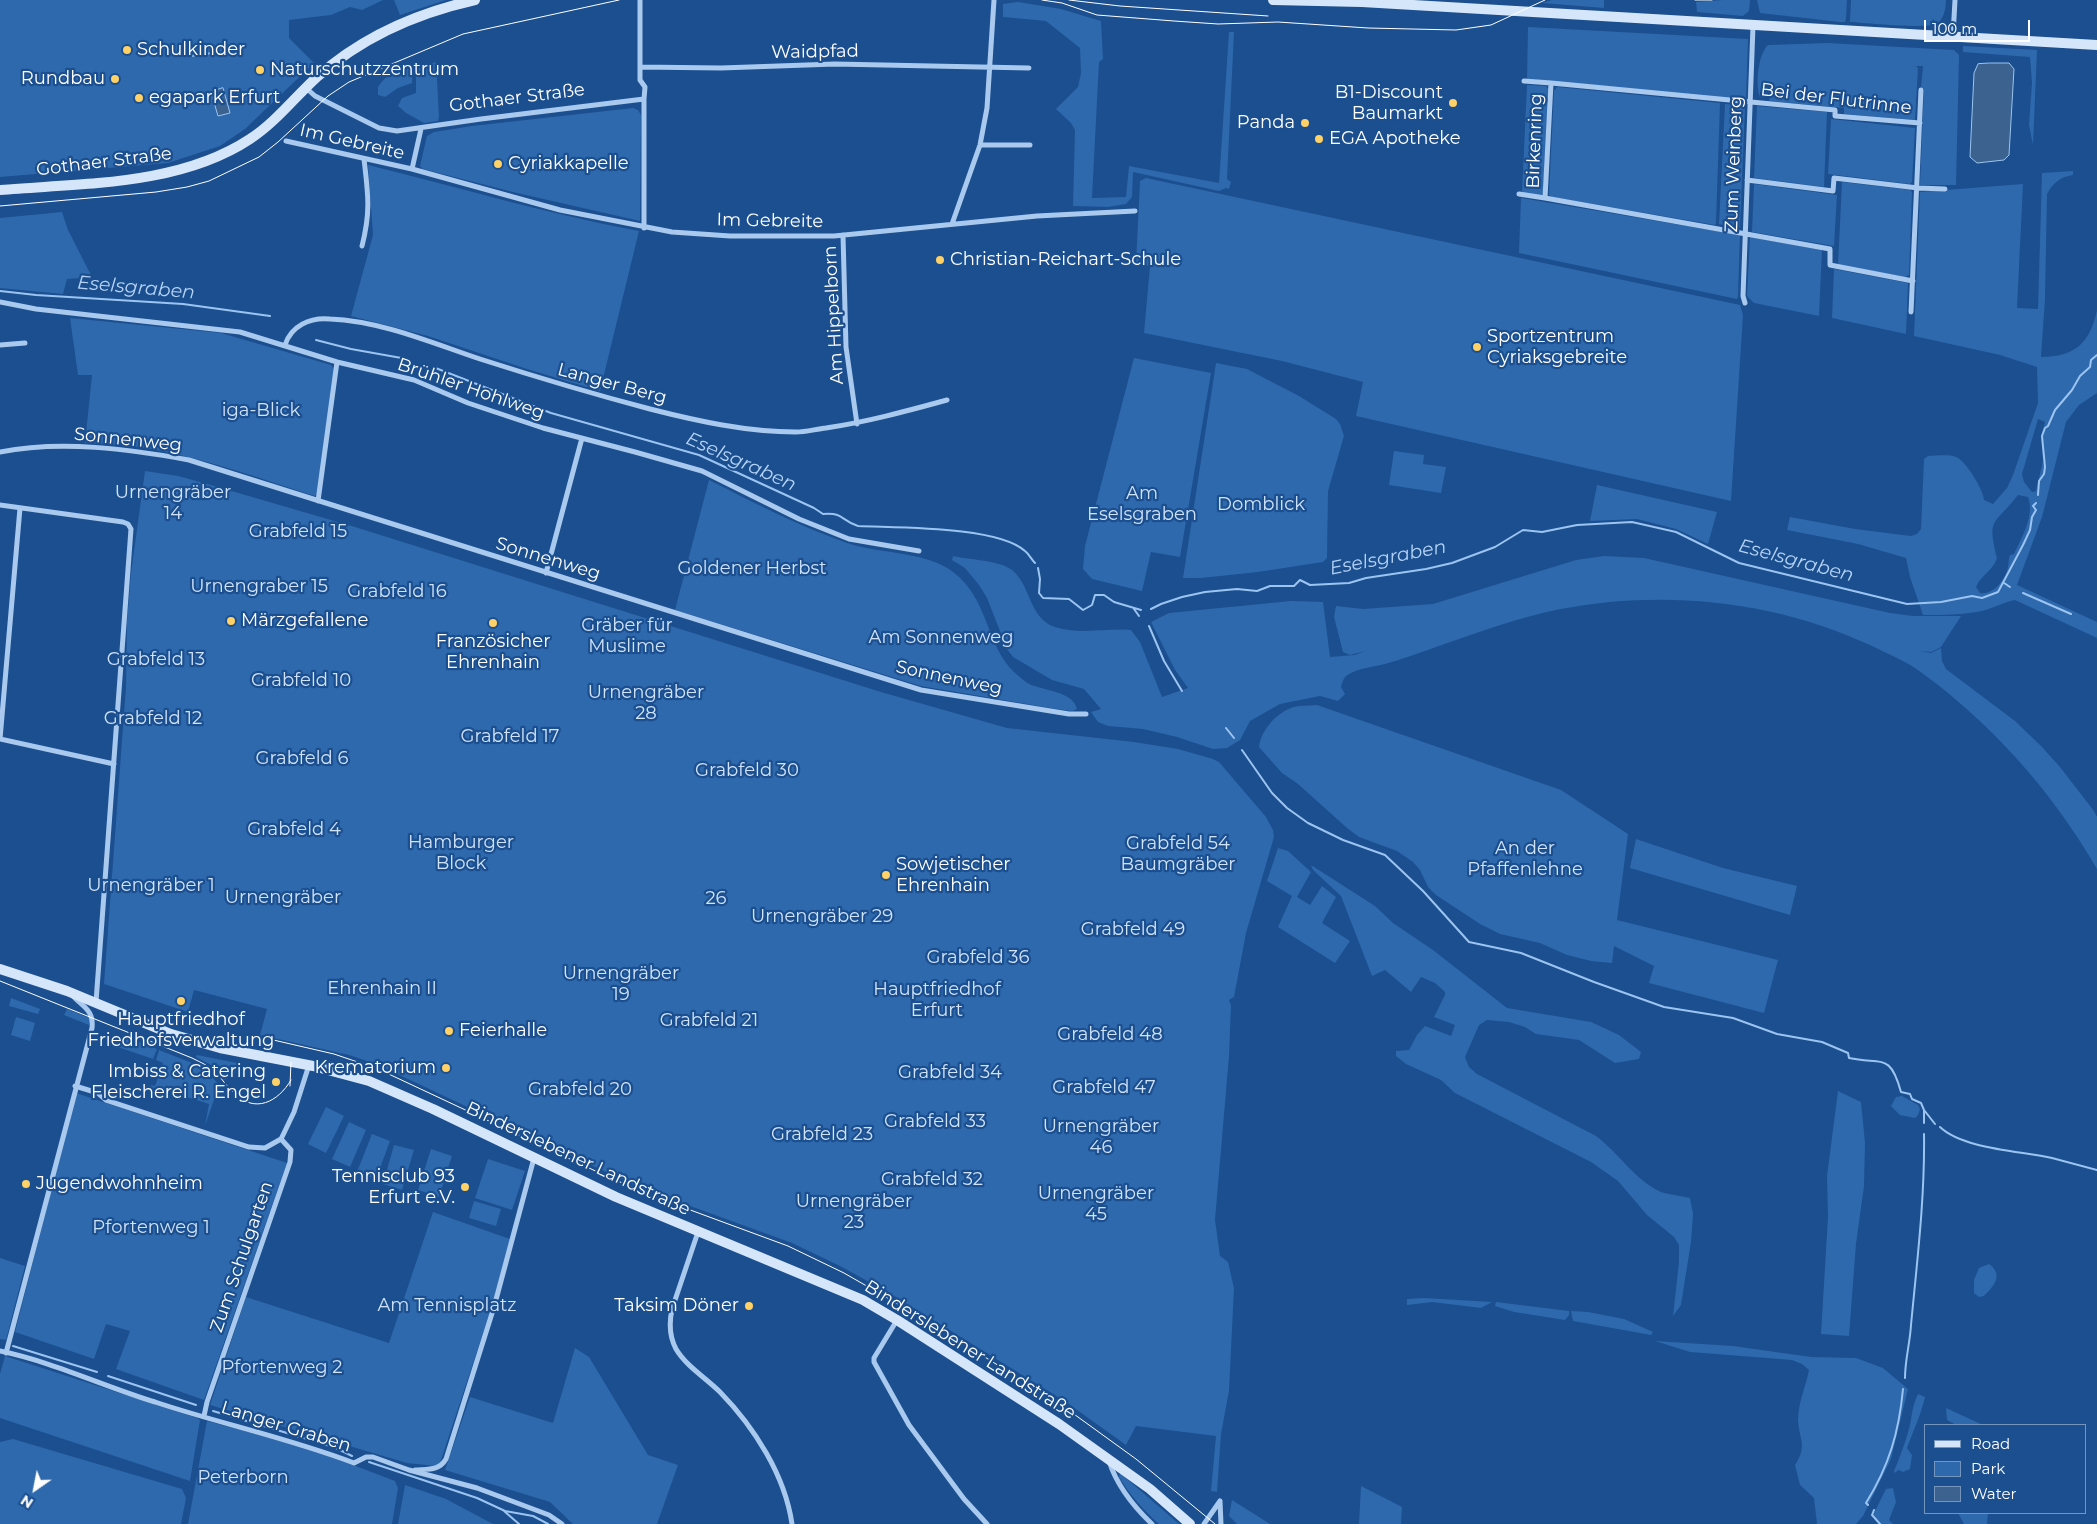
<!DOCTYPE html>
<html>
<head>
<meta charset="utf-8">
<style>
	body { margin:0 }
	#map { position:relative; width:2097px; height:1524px; overflow:hidden; background:#1b4f8f; font-family:Montserrat,sans-serif }
	canvas { display:block }
	.legend { position:absolute; left:1924px; top:1424px; width:162px; height:90px; box-sizing:border-box; background:#1b4f8f; border:1px solid #7695bc; margin:0; padding:6px 9px; list-style:none; font-size:15px; color:#fff }
	.legend li { display:flex; align-items:center; gap:10px; height:25px }
	.legend b { width:25px; border:1px solid #7695bc }
	.north { position:absolute; left:10px; top:1464px; width:50px; height:50px; -webkit-text-stroke:4px #1b4f8f; paint-order:stroke; rotate:213deg; font-size:14px; font-weight:700; line-height:20px; text-align:center; color:#fff }
	.north::after { content:''; display:block; margin:auto; width:18px; height:22px; background:#fff; clip-path:polygon(50% 0,100% 100%,50% 72%,0 100%) }
	.scale { position:absolute; left:1924px; top:20px; width:106px; height:22px; box-sizing:border-box; border:2px solid #fff; border-top:0; padding-left:6px; font-size:15px; line-height:18px; white-space:nowrap; color:#fff; -webkit-text-stroke:4px #1b4f8f; paint-order:stroke }
</style>
</head>
<body>
<div id="map">
<canvas width="2097" height="1524"></canvas>
<ul class="legend">
<li><b style="height:6px;background:#d6e6fa"></b>Road</li>
<li><b style="height:14px;background:#2e69ad"></b>Park</li>
<li><b style="height:14px;background:#3c6290"></b>Water</li>
</ul>
<div class="north">N</div>
<div class="scale">100 m</div>
</div>
<script>
const context = document.querySelector('canvas').getContext('2d');
context.lineJoin = 'round';
function fillPath(path, color) { context.fillStyle = color; context.fill(path, 'evenodd'); }
function stroke(path, color, width, dash) { context.strokeStyle = color; context.lineWidth = width; context.lineCap = dash ? 'butt' : 'round'; context.setLineDash(dash || []); context.stroke(path); }
function label(font, color, halo, rows, align = 'center') {
  context.font = font + ' Montserrat,sans-serif'; context.lineWidth = 4.5; context.setLineDash([]); context.textBaseline = 'middle'; context.strokeStyle = halo; context.fillStyle = color; for (const [text, x, y, turn = 0] of rows) {
    context.save(); context.translate(x, y); context.rotate((+turn || 0) * Math.PI / 180); context.textAlign = isNaN(turn) ? turn : align; if (halo) context.strokeText(text, 0, 0); context.fillText(text, 0, 0); context.restore();
  }
}
fillPath(new Path2D(`
	M0 0H383L362 10 350 7 331 15 289 20V38L314 63 245 129 220 146 168 163 0 177Z
	M394 0H446L400 15Z
	M1552 0H1604V8L1542 3Z
	M1723 0H1750L1749 11 1743 16 1697 12 1696 2Z
	M1757 0H1847L1846 19 1845 22H1840L1760 13Z
	M1851 0H1946C1946 8 1944 20 1936 24 1923 29 1868 23 1850 22Z
	M1018 2 1061 9 1101 21 1103 59 1099 62 1092 198 1126 197 1129 166 1219 183 1229 32H1234L1227 179 1231 182 1229 189 1226 188 1219 191 1133 172 1132 197 1126 204 1108 207 1073 206 1075 130 1071 123 1056 109 1078 87 1081 73 1080 48 1046 21 1003 17V4Z
	M1528 27 1748 39 1746 100 1527 79Z
	M1828 43 1954 50 1959 55 1956 185H1920L1924 89 1921 88 1923 66H1916L1918 68 1915 120 1844 114V108L1769 101 1770 95 1764 98 1760 97C1755 84 1758 55 1768 45Z
	M1963 46 2037 50 2033 145 2029 125 2032 83 2030 57 1963 52Z
	M436 62 439 117 438 121 424 123 406 113 398 106 402 98 416 93V68Z
	M413 68 412 83 398 88 385 97 378 95V87C386 74 398 70 413 68Z
	M1527 85 1546 86 1548 89 1543 194 1541 196 1522 193Z
	M1557 87 1720 103 1716 223 1715 225 1552 197 1549 195 1554 91Z
	M1725 104 1745 106 1740 227 1738 229 1719 224Z
	M1757 106 1827 112 1824 187 1754 178Z
	M633 108 638 110 641 115 640 221 517 193 423 169 420 166 427 136 434 132 472 126Z
	M1831 119 1915 128 1912 182 1910 184 1828 174Z
	M368 165C458 187 547 214 639 231L600 391 527 369 428 336 351 316 373 235Z
	M2073 171V175C2060 177 2053 183 2047 194L2045 299 2041 357C2075 357 2090 343 2097 310V393L2079 405 2066 422 2042 517 2017 585 2097 622V638L2015 600C2004 602 1994 608 1982 611 1963 615 1943 615 1923 615L1910 577 1906 558 1858 544 1787 530 1790 517 1855 529 1911 536 1917 534 1921 529 1924 459 1928 456C1937 456 1948 454 1956 457 1966 461 1983 489 1984 500L1993 504 2007 488 2013 475 2038 403 2037 367 2000 355 1914 336 1920 192 2023 184 2017 308 2038 309 2042 173ZM2038 419 2045 422 2041 436 2043 461 2036 491 2032 492 2024 482 2022 474ZM2018 495 2028 497C2035 515 2022 537 2014 554L2010 555C2008 560 2009 566 2007 571 2003 582 1993 595 1980 593L1976 587C1980 576 1993 571 1997 558 1987 516 1994 526 2018 495Z
	M1146 178 1740 305 1743 315 1731 501 1356 416 1363 382 1282 361 1144 333 1150 266 1136 264 1140 181Z
	M1842 182 1910 190 1912 192 1909 275 1905 277 1838 265Z
	M1754 184 1837 195 1834 246 1752 232Z
	M1521 198 1740 235 1738 297 1737 299 1519 253Z
	M62 212 68 230 92 277 67 279 63 294 0 288V218Z
	M1750 237 1822 250 1819 316 1754 303 1747 296Z
	M1834 269 1908 283 1906 334 1832 318Z
	M70 318 221 333 331 365 334 369 318 493 315 496C264 480 213 461 161 451 136 446 111 444 85 443L92 375H78Z
	M1134 358 1211 373 1180 557 1151 552 1142 591 1092 579 1083 569 1085 546Z
	M1216 363 1247 369 1299 396 1336 419 1340 424 1344 436 1328 491 1327 558 1323 562 1258 572 1201 578H1183Z
	M1394 451 1424 455 1423 464 1446 467 1441 493 1389 485Z
	M145 471 178 476 211 485 355 527 881 692 1007 728 1134 742 1178 749 1213 759 1219 762 1266 817 1273 830 1274 837 1246 933 1234 997 1229 1000 1231 1005 1229 1056 1215 1220 1220 1256 1228 1262 1234 1288 1229 1391 1221 1434 1217 1492 1211 1491 1216 1436 1136 1426 1126 1445 1066 1402 891 1294 840 1266 792 1243 638 1187 376 1064 349 1055 260 1035 267 1009 194 990 188 1012 104 984 126 687 127 621 131 573Z
	M709 480C754 503 799 526 847 543 881 555 930 550 958 576 989 604 987 646 1014 672 1019 676 1024 681 1029 684 1044 691 1073 691 1077 709L1072 711 1056 709 921 686 675 610Z
	M1597 485 1717 512 1708 544 1676 529 1637 519 1590 521Z
	M953 556C970 560 999 560 1012 570 1031 585 1029 619 1055 627 1080 635 1105 628 1131 630L1140 642 1162 697 1188 688 1175 670 1151 622 1169 613 1291 601 1323 602 1330 657 1355 655 1365 651 1350 655 1343 652 1334 617 1336 606 1363 609 1433 604 1576 560 1604 556 1644 558 1890 613 1913 616H1961L1941 647 1931 652 1919 651 1931 653 1941 648 1942 661 1946 669 2015 721 2042 747 2060 767 2094 811 2097 817V869C2052 791 1989 720 1915 668 1901 659 1886 653 1872 646 1776 601 1665 589 1561 609 1520 617 1479 632 1439 646 1421 652 1403 659 1385 664 1374 667 1360 668 1351 673 1344 676 1343 680 1341 687L1345 694 1338 701 1320 696 1280 704 1250 721 1240 740 1227 748 1213 749 1177 737 1143 729 1108 726 1098 722 1091 712 1101 709 1084 689 1052 680 1013 657 1007 649 987 598 979 585 965 568 952 560Z
	M1317 705 1561 790 1628 834 1617 920 1778 960 1764 1013 1649 983 1654 966 1614 946 1612 963 1591 961 1567 955 1540 943 1500 934 1480 924 1436 895 1428 887 1420 870 1413 862 1397 851 1359 837 1347 828 1298 784 1282 773 1259 747C1261 730 1277 712 1294 707 1301 705 1310 706 1317 705Z
	M1636 839 1723 868 1797 886 1790 915 1630 868Z
	M1278 848 1288 851 1311 872 1297 897 1310 905 1322 886 1336 897 1322 923 1350 941 1335 963 1278 927 1292 896 1267 881Z
	M1311 865 1375 906 1393 923 1433 950 1507 1008 1591 1022 1619 1035 1641 1052 1639 1059 1615 1063 1579 1040 1536 1034 1525 1027 1509 1022 1487 1020 1479 1025 1465 1057 1469 1067 1477 1074 1596 1136C1617 1151 1639 1185 1664 1193 1672 1195 1682 1196 1690 1198L1693 1214 1691 1242 1681 1305 1673 1316 1679 1262V1245L1674 1237 1647 1215 1618 1181 1591 1162 1455 1093 1441 1080 1406 1064 1396 1056V1051L1409 1050 1417 1035 1425 1026 1451 1036 1455 1025 1434 1017 1445 995V992L1435 983 1421 977 1411 992 1385 970 1372 976 1341 896 1313 870Z
	M11 998 40 1009 38 1014 9 1006Z
	M67 1009 90 1018 89 1025 64 1015Z
	M16 1017 35 1023 30 1041 11 1035Z
	M123 1036 157 1049 153 1059 109 1044 112 1038 121 1041Z
	M159 1050 192 1063 201 1070 204 1068 219 1085 205 1126 209 1104 155 1087 153 1091 150 1089 151 1085 155 1086 163 1063 156 1060Z
	M197 1055 237 1063 235 1073 225 1080 211 1065 196 1057Z
	M1838 1091 1861 1102 1865 1143 1864 1186 1856 1244 1849 1336 1821 1334 1828 1217 1827 1176Z
	M76 1093 287 1163 204 1400 116 1369 130 1331 106 1324 94 1359 15 1332Z
	M1902 1096 1918 1105 1920 1109 1918 1115 1915 1118 1900 1115 1891 1106 1896 1097Z
	M326 1107 344 1116 326 1153 308 1144Z
	M349 1122 366 1130 350 1167 332 1159Z
	M372 1134 390 1141 376 1179 357 1172Z
	M394 1145 414 1150 402 1190 383 1184Z
	M431 1149 452 1156 439 1197 418 1190Z
	M488 1159 525 1171 512 1210 475 1198Z
	M474 1201 501 1209 496 1226 469 1218Z
	M433 1212 510 1239 492 1306 440 1463 436 1466 407 1463 210 1405 246 1297 389 1343Z
	M0 1258 25 1266 6 1340 0 1339Z
	M1989 1264C2004 1275 1994 1286 1984 1296L1979 1297 1974 1293V1280L1979 1268Z
	M1424 1298 1492 1302 1481 1308 1432 1302 1407 1305V1299Z
	M1496 1302 1569 1311V1315L1565 1320 1514 1312 1495 1306Z
	M1571 1311 1588 1312 1624 1319 1653 1332 1651 1335 1573 1321Z
	M1655 1341 1733 1346 1811 1357 1856 1358 1883 1368 1908 1389 1891 1459 1863 1516 1856 1524H1817L1814 1498 1800 1485 1795 1465C1808 1445 1799 1440 1798 1420 1798 1403 1806 1386 1809 1370L1802 1364 1792 1360 1690 1352Z
	M575 1348 589 1357 648 1455 678 1465 657 1524H573L550 1502 445 1470 470 1397 553 1423Z
	M5 1356 197 1418 200 1420 190 1481 0 1418V1374Z
	M1918 1394 1925 1397C1921 1415 1913 1431 1907 1448L1912 1455 1910 1469 1903 1472 1899 1470 1894 1473V1471C1900 1457 1905 1443 1909 1429 1912 1417 1912 1406 1918 1394Z
	M1946 1408 1983 1425H1956L1947 1420Z
	M207 1421 311 1449 395 1481 398 1488 392 1524H188Z
	M13 1439 182 1489 186 1498 181 1524H0V1442Z
	M1120 1473 1179 1524H1159C1143 1510 1130 1495 1119 1477Z
	M405 1485 446 1499 493 1524H398Z
	M1361 1486 1402 1507 1401 1524H1359Z
	M1893 1488 1896 1502 1889 1520 1893 1524H1881L1873 1515 1886 1489Z
	M1232 1500 1270 1524H1237L1229 1516Z
	M1958 1513H1988L1987 1524H1964Z`), '#2e69ad');
const water = new Path2D(`
	M1990 63H2009L2014 69 2009 155 2004 160 1977 163 1970 157 1974 73 1978 64Z
	M223 88 230 113 218 116 211 92Z`);
fillPath(water, '#3c6290');
stroke(water, '#9cc4f0', 1);
stroke(new Path2D(`
	M191 56 212 53
	M0 291 36 295 183 304 270 316
	M316 340 351 349 407 359
	M433 367 551 413 699 455 814 508 823 514C844 512 841 521 858 526 897 528 997 526 1025 551 1029 554 1031 559 1035 563
	M2038 495 2039 481 2044 474 2045 467 2042 436 2045 428 2048 426 2055 410 2072 390 2080 376 2090 367 2091 360 2097 355
	M1038 568 1040 579 1039 593 1043 598 1069 599 1083 610 1092 605 1095 595H1104L1114 602 1141 610
	M2004 583 2010 587
	M2023 593 2071 614
	M1134 609 1139 616
	M1151 609 1161 604 1182 597 1205 592 1237 589 1257 591 1270 586H1294L1300 580 1310 585 1349 583 1366 578 1426 569 1452 563 1495 547 1523 530 1542 532 1577 525 1632 522 1676 532 1739 563 1907 604 1941 602 1972 596 1982 598 1998 592 2023 545 2030 530 2032 517 2036 510 2033 506 2036 503
	M1149 626 1164 661 1182 691
	M1226 728 1234 738
	M1242 750 1272 793 1287 808 1308 823 1343 840 1385 855 1423 891 1469 942 1521 953 1594 982 1664 1007 1733 1018 1777 1034 1822 1042 1848 1053 1849 1058C1882 1065 1890 1052 1901 1092L1910 1094 1912 1099 1921 1103 1924 1110 1935 1124
	M1924 1111V1123
	M1940 1127C1963 1149 2021 1151 2052 1158 2067 1162 2082 1166 2097 1170
	M13 1346 97 1372
	M108 1376 196 1405
	M1905 1378C1905 1360 1910 1343 1911 1325 1917 1262 1925 1197 1924 1134
	M213 1411 334 1447 352 1456
	M369 1462 477 1498 505 1511 533 1516 548 1524
	M1868 1505 1866 1503C1889 1466 1899 1432 1903 1389
	M1874 1510 1872 1515 1880 1524
	M504 1511 519 1524`), '#9cc4f0', 2);
stroke(new Path2D(`
	M1953 36 1955 0
	M640 67 721 68 835 64 1029 68
	M1524 81 1551 83
	M306 88 315 96 379 128 397 131 481 119 644 99 645 87 640 80V0
	M644 99V228
	M286 141 412 169 560 210 672 232 730 236H834L1037 216 1135 211
	M980 145H1030
	M412 169 421 129
	M1747 180 1833 191 1834 178 1918 188 1945 189
	M1519 194 1545 198
	M952 224 980 145 987 108 994 0
	M843 235 846 347 857 424
	M362 246C371 211 368 194 364 159
	M1913 281 1830 265V249L1545 198 1551 83 1835 110V116L1920 123
	M0 302 36 309 240 332 337 362 414 380 468 403 543 428 635 452 702 471 799 519 849 539 919 551
	M1745 303 1743 296 1753 26
	M1911 312 1921 90
	M0 345 25 343
	M285 345C291 326 310 317 330 319 381 321 432 343 480 359 536 377 593 394 650 409 697 421 747 432 796 432 806 432 816 429 826 428 867 422 907 411 947 400
	M0 452C61 440 129 449 189 460L921 690 1069 714H1086
	M318 501 337 362
	M0 505 123 522 128 524 131 529 96 1002
	M20 508 0 739 114 764
	M546 573 582 438
	M75 1086 98 1093 106 1100 249 1147 265 1148 281 1139 284 1133 294 1112 309 1065
	M698 1232 672 1309C669 1323 669 1336 676 1349 686 1366 706 1378 720 1392 754 1427 785 1475 792 1524
	M897 1320 874 1358V1362L909 1425 964 1499 987 1524
	M0 1351C53 1362 103 1386 155 1402 221 1424 289 1438 354 1463L366 1457H373L409 1470 477 1488 549 1515 562 1524
	M6 1353 92 1028C94 1010 83 1007 73 996
	M204 1416 207 1402 290 1162 291 1150 281 1139
	M1109 1461C1117 1486 1133 1506 1152 1524
	M415 1470C428 1469 439 1471 446 1459L494 1307 534 1158
	M1220 1501 1221 1524
	M1204 1524 1220 1501`), '#a9c9ee', 5);
stroke(new Path2D(`
	M1273 0 1362 2 2097 45
	M0 190C82 183 179 186 250 139 275 123 295 97 317 77 362 37 417 13 475 0
	M0 969 67 991 171 1034 220 1048 313 1066 369 1081 433 1109 616 1197 863 1300 897 1320 1059 1424 1150 1489 1190 1524`), '#d6e6fa', 10);
stroke(new Path2D(`
	M1042 0 1062 3 1097 15 1174 21 1218 24 1278 22 1368 28 1456 30 1491 25 1545 0
	M1069 0 1120 6 1268 16
	M1695 0H1712
	M0 206 156 192 187 187 209 181 259 157 278 142 328 96 349 82 463 34 619 0
	M0 981 192 1058C200 1062 209 1066 216 1072 222 1079 227 1087 234 1093 255 1114 278 1102 291 1080
	M269 1039 334 1054 378 1069 604 1175 655 1197 788 1246 844 1273 924 1319 1060 1404 1136 1459 1215 1524
	M290 1086 291 1062`), '#fff', 1);
for (const [x, y, r, color] of [
	[127,50,5,"#ffd166"],
	[260,70,5,"#ffd166"],
	[115,79,5,"#ffd166"],
	[139,98,5,"#ffd166"],
	[1453,103,5,"#ffd166"],
	[1305,123,5,"#ffd166"],
	[1319,139,5,"#ffd166"],
	[498,164,5,"#ffd166"],
	[940,260,5,"#ffd166"],
	[1477,347,5,"#ffd166"],
	[231,621,5,"#ffd166"],
	[493,623,5,"#ffd166"],
	[886,875,5,"#ffd166"],
	[181,1001,5,"#ffd166"],
	[449,1031,5,"#ffd166"],
	[446,1068,5,"#ffd166"],
	[276,1082,5,"#ffd166"],
	[26,1184,5,"#ffd166"],
	[465,1187,5,"#ffd166"],
	[749,1306,5,"#ffd166"]
]) { const dot = new Path2D(); dot.arc(x, y, r, 0, 2 * Math.PI); context.fillStyle = color; context.fill(dot); stroke(dot, '#1b4f8f', 2); }
label('18px', '#fff', '#1b4f8f', [
	["Schulkinder",137,50],
	["Naturschutzzentrum",270,70],
	["Rundbau",105,79,"right"],
	["B1-Discount",1443,93,"right"],
	["Baumarkt",1443,114,"right"],
	["egapark Erfurt",149,98],
	["Panda",1295,123,"right"],
	["EGA Apotheke",1329,139],
	["Cyriakkapelle",508,164],
	["Christian-Reichart-Schule",950,260],
	["Sportzentrum",1487,337],
	["Cyriaksgebreite",1487,358],
	["Märzgefallene",241,621],
	["Französicher",493,642,"center"],
	["Ehrenhain",493,663,"center"],
	["Sowjetischer",896,865],
	["Ehrenhain",896,886],
	["Hauptfriedhof",181,1020,"center"],
	["Friedhofsverwaltung",181,1041,"center"],
	["Feierhalle",459,1031],
	["Krematorium",436,1068,"right"],
	["Imbiss & Catering",266,1072,"right"],
	["Fleischerei R. Engel",266,1093,"right"],
	["Tennisclub 93",455,1177,"right"],
	["Erfurt e.V.",455,1198,"right"],
	["Jugendwohnheim",36,1184],
	["Taksim Döner",739,1306,"right"]
], 'left');
label('18px', '#fff', '#1b4f8f', [
	["Waidpfad",815,52,-1],
	["Gothaer Straße",517,98,-7],
	["Bei der Flutrinne",1836,99,7],
	["Birkenring",1535,141,-88],
	["Im Gebreite",352,142,13],
	["Gothaer Straße",104,162,-7],
	["Zum Weinberg",1734,164,-88],
	["Im Gebreite",770,221,1],
	["Am Hippelborn",834,315,-93],
	["Langer Berg",612,384,15],
	["Brühler Hohlweg",471,389,19],
	["Sonnenweg",128,440,6],
	["Sonnenweg",548,559,17],
	["Sonnenweg",949,678,12],
	["Binderslebener Landstraße",578,1159,25],
	["Zum Schulgarten",242,1257,-71],
	["Binderslebener Landstraße",970,1350,32],
	["Langer Graben",286,1427,17]
]);
label('18px', '#cfe3fa', '#1b4f8f', [
	["iga-Blick",261,411],
	["Urnengräber",173,493],
	["14",173,514],
	["Am",1142,494],
	["Eselsgraben",1142,515],
	["Domblick",1261,505],
	["Grabfeld 15",298,532],
	["Goldener Herbst",752,569],
	["Urnengraber 15",259,587],
	["Grabfeld 16",397,592],
	["Gräber für",627,626],
	["Muslime",627,647],
	["Am Sonnenweg",941,638],
	["Grabfeld 13",156,660],
	["Grabfeld 10",301,681],
	["Urnengräber",646,693],
	["28",646,714],
	["Grabfeld 12",153,719],
	["Grabfeld 17",510,737],
	["Grabfeld 6",302,759],
	["Grabfeld 30",747,771],
	["Grabfeld 4",294,830],
	["Hamburger",461,843],
	["Block",461,864],
	["Grabfeld 54",1178,844],
	["Baumgräber",1178,865],
	["An der",1525,849],
	["Pfaffenlehne",1525,870],
	["Urnengräber 1",151,886],
	["Urnengräber",283,898],
	["26",716,899],
	["Urnengräber 29",822,917],
	["Grabfeld 49",1133,930],
	["Grabfeld 36",978,958],
	["Urnengräber",621,974],
	["19",621,995],
	["Ehrenhain II",382,989],
	["Hauptfriedhof",937,990],
	["Erfurt",937,1011],
	["Grabfeld 21",709,1021],
	["Grabfeld 48",1110,1035],
	["Grabfeld 34",950,1073],
	["Grabfeld 47",1104,1088],
	["Grabfeld 20",580,1090],
	["Grabfeld 33",935,1122],
	["Urnengräber",1101,1127],
	["46",1101,1148],
	["Grabfeld 23",822,1135],
	["Grabfeld 32",932,1180],
	["Urnengräber",1096,1194],
	["45",1096,1215],
	["Urnengräber",854,1202],
	["23",854,1223],
	["Pfortenweg 1",151,1228],
	["Am Tennisplatz",447,1306],
	["Pfortenweg 2",282,1368],
	["Peterborn",243,1478]
]);
label('italic 19px', '#b5d3f5', '#1b4f8f', [
	["Eselsgraben",136,288,5],
	["Eselsgraben",741,462,24],
	["Eselsgraben",1388,558,-11],
	["Eselsgraben",1796,561,15]
]);
</script>
</body>
</html>
